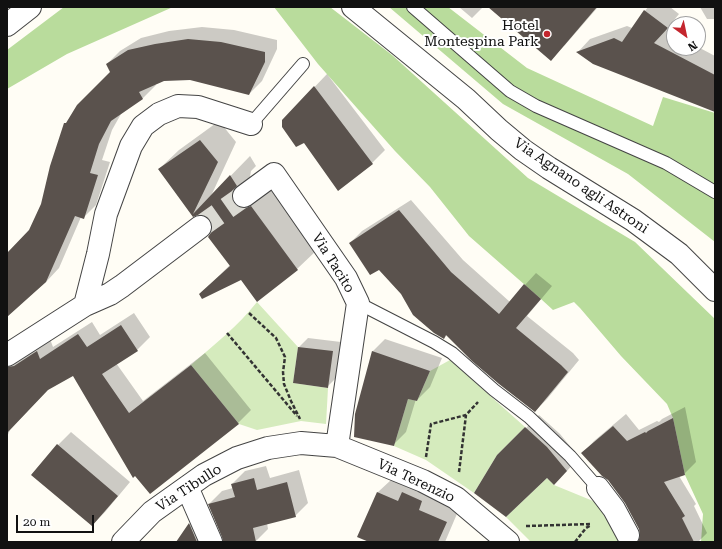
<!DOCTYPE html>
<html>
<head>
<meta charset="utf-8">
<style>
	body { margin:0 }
	#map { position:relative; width:722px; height:549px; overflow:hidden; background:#fffdf5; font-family:"Roboto Serif",serif }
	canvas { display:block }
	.frame { position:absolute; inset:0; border:8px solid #111; pointer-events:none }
	.north { position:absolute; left:666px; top:16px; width:40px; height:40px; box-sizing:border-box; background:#fff; border:1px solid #a0a0a0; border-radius:50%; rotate:147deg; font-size:11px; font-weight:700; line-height:16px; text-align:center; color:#111 }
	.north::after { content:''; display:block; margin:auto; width:14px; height:18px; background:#c4262e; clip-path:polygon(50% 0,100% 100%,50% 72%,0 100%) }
	.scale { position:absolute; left:16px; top:515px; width:78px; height:18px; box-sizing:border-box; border:2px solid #111; border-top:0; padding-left:5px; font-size:12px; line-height:14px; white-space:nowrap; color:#111; -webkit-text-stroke:3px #fff; paint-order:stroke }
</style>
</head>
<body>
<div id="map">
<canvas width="722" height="549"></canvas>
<div class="frame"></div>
<div class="north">N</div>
<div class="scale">20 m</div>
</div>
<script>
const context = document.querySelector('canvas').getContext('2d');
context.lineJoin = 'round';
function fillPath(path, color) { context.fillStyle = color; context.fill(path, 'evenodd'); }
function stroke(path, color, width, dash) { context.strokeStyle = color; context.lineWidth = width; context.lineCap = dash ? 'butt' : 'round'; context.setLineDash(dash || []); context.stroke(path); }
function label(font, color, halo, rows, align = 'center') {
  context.font = font + ' "Roboto Serif",serif'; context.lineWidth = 4; context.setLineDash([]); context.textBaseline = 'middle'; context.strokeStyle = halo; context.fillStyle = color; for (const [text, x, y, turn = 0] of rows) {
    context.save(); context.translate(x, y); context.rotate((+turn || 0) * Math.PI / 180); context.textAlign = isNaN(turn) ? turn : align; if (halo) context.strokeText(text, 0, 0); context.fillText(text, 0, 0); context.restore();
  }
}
fillPath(new Path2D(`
	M257 302 298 347 293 383 328 388 326 424 301 421 257 430 239 424 191 365C214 345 238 326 257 302Z
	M450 360 525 427 497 455 474 493 426 460 394 446 408 399 417 401 430 371Z
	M547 478 554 485 598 503 621 542H531L506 517Z`), '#d5ebbd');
fillPath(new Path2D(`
	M64 7H173L67 54 7 89V50Z
	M274 7H330L392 55 528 178 635 242 715 319V542H701L703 514 685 475 673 418 667 404 621 356 580 308 574 302 553 310 541 299 469 236 430 187 395 151 318 64Z
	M389 7H448L527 68 653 126 663 97 715 113V242L628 174 503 104Z`), '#b9dc9c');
fillPath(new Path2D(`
	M459 7H483L472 18Z
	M489 7H598L565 45 550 59Z
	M648 7H670L679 14 666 30 674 35V48H698V47L715 56V111L578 52 590 39 627 26 632 28Z
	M700 7H715V19H707Z
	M202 27 234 30 277 40V49L262 81 249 94 190 79 163 80 155 84 156 85 143 98 121 114 112 130 102 160 110 162 96 205 84 217H81L59 268 46 282 7 315V254L30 231 112 72 107 64 120 51 141 38 169 31Z
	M327 74 385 150 372 163 339 189 304 141 283 120Z
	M219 121 236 142 211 196 250 156 256 166 251 171 250 177 253 184 271 187 317 250 297 269 257 301 241 279 200 294 230 265 213 232V225L211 219 205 214H198L193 216 159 169 179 150Z
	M411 200 463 260 510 302 525 285 536 273 552 286 527 316 573 353 579 360 547 399 535 411 447 335 444 338 379 269 350 243 362 231Z
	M134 313 150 337 137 350 116 363 143 401 205 353 251 410 238 423 150 493 73 375 49 388 10 430 7 437V368L18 357 50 339 53 347 92 322 100 335Z
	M308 338 341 342 336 378 327 387 294 382 299 347Z
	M385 339 442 358 430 387 417 400 416 399 406 432 393 445 372 352Z
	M685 407 696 462 684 474 679 476 696 504 694 506 707 533 698 542H622L634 534 640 536H641L640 529 625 501 609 480 583 453 594 441 626 414 639 430 657 421 659 422 662 419Z
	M539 415 560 434 579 457 567 471 547 477 498 456Z
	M71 432 130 482 105 512 92 525 32 474 58 445Z
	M266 466 270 478 299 470 308 503 295 516 267 523 268 529 256 541 224 542 209 504 222 491 233 488 232 484 245 471Z
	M391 480 408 487 416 480 459 509 445 542H371L358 536 378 492Z
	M202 512 221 542H178L190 524Z`), '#0003');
fillPath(new Path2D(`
	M488 7H597L551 61Z
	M644 10 668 28 654 43 715 75V112L593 64 576 52 614 38 622 42Z
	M188 39 221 42 265 52V62L249 95 190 80 164 81 139 92 143 99 111 121 99 144 90 173 98 175 84 219 75 216 46 282 7 317V253L29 230 41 204 50 166 64 123H66L77 105 110 72 106 64 128 50 155 44Z
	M314 86 373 164 338 191 304 143 296 147 282 127V120Z
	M200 140 218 162 193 214 230 175 237 186 232 191V197L234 203 239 208H246L251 206 298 270 257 302 241 280 202 299 199 294 230 266 208 237 212 231V225L210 220 204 215H198L193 217 158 169Z
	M399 210 451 272 499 314 524 284 541 299 516 328 561 365 568 372 535 412 499 384 472 361 446 335 444 339 434 333 413 315 401 294 379 270 370 275 349 243Z
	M121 325 138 351 102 374 129 413 191 365 239 424 150 494 135 476 133 478 73 376 48 390 7 433V367L14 366 37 351 40 359 78 334 87 347Z
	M298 347 333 351 328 388 293 383Z
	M372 351 430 371 417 401 408 399 394 446 354 437 355 414Z
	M673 418 685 475 664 482 685 516 682 518 694 542H638L640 536 639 529 625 503 608 480 602 476 581 453 613 426 627 441 645 432 646 433 648 431Z
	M525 427 547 447 567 471 554 485 547 478 506 517 474 493 497 455Z
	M57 444 118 496 92 526 31 475Z
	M254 478 257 490 287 482 296 517 253 528 256 542H223L222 537 208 504 235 497 231 484Z
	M377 492 398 501 402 492 422 501 419 510 447 522 438 542H369L357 537Z
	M189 523 197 542H176Z`), '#5a524d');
stroke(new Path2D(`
	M200 227 244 196`), '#dbdad3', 22, [22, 11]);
const lane = new Path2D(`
	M413 7 510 91 536 106 666 163 715 192
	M251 124 303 64
	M358 303 434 342 452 353 494 390 529 417 570 456 598 488`);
const street = new Path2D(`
	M353 7 466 99 499 130 523 150 549 168 633 220 679 254 715 290
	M7 25 30 7
	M244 196 274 174 346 278 358 303 337 446
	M85 305 98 254 106 214 131 146 143 126 159 114 178 106 198 107 251 124
	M7 355 85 305 110 294 122 286 200 227
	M187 487 211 542
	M598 488 614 509 628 535
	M123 542 152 512 204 475 237 458 268 448 301 443 337 446 423 481 456 498 508 542`);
stroke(lane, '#444', 14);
stroke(street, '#444', 24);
stroke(new Path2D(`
	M249 313 276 338 285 357 283 372 284 384 291 401 300 419
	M227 333 297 416
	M426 457 431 424 466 415
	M459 472 466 415 478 402
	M526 526 591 524
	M575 542 586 528 591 525`), '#333', 2.5, [4, 2]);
stroke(lane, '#fff', 12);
stroke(street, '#fff', 22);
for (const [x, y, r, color] of [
	[547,34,4,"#c4262e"]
]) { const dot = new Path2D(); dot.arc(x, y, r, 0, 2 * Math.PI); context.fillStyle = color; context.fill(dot); stroke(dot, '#fff', 1.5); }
label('14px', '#111', '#fff', [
	["Hotel",539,26],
	["Montespina Park",539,42]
], 'right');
label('14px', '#111', '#fff', [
	["Via Agnano agli Astroni",581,186,34],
	["Via Tacito",333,263,58],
	["Via Terenzio",416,481,25],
	["Via Tibullo",189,488,-33]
]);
</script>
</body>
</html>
